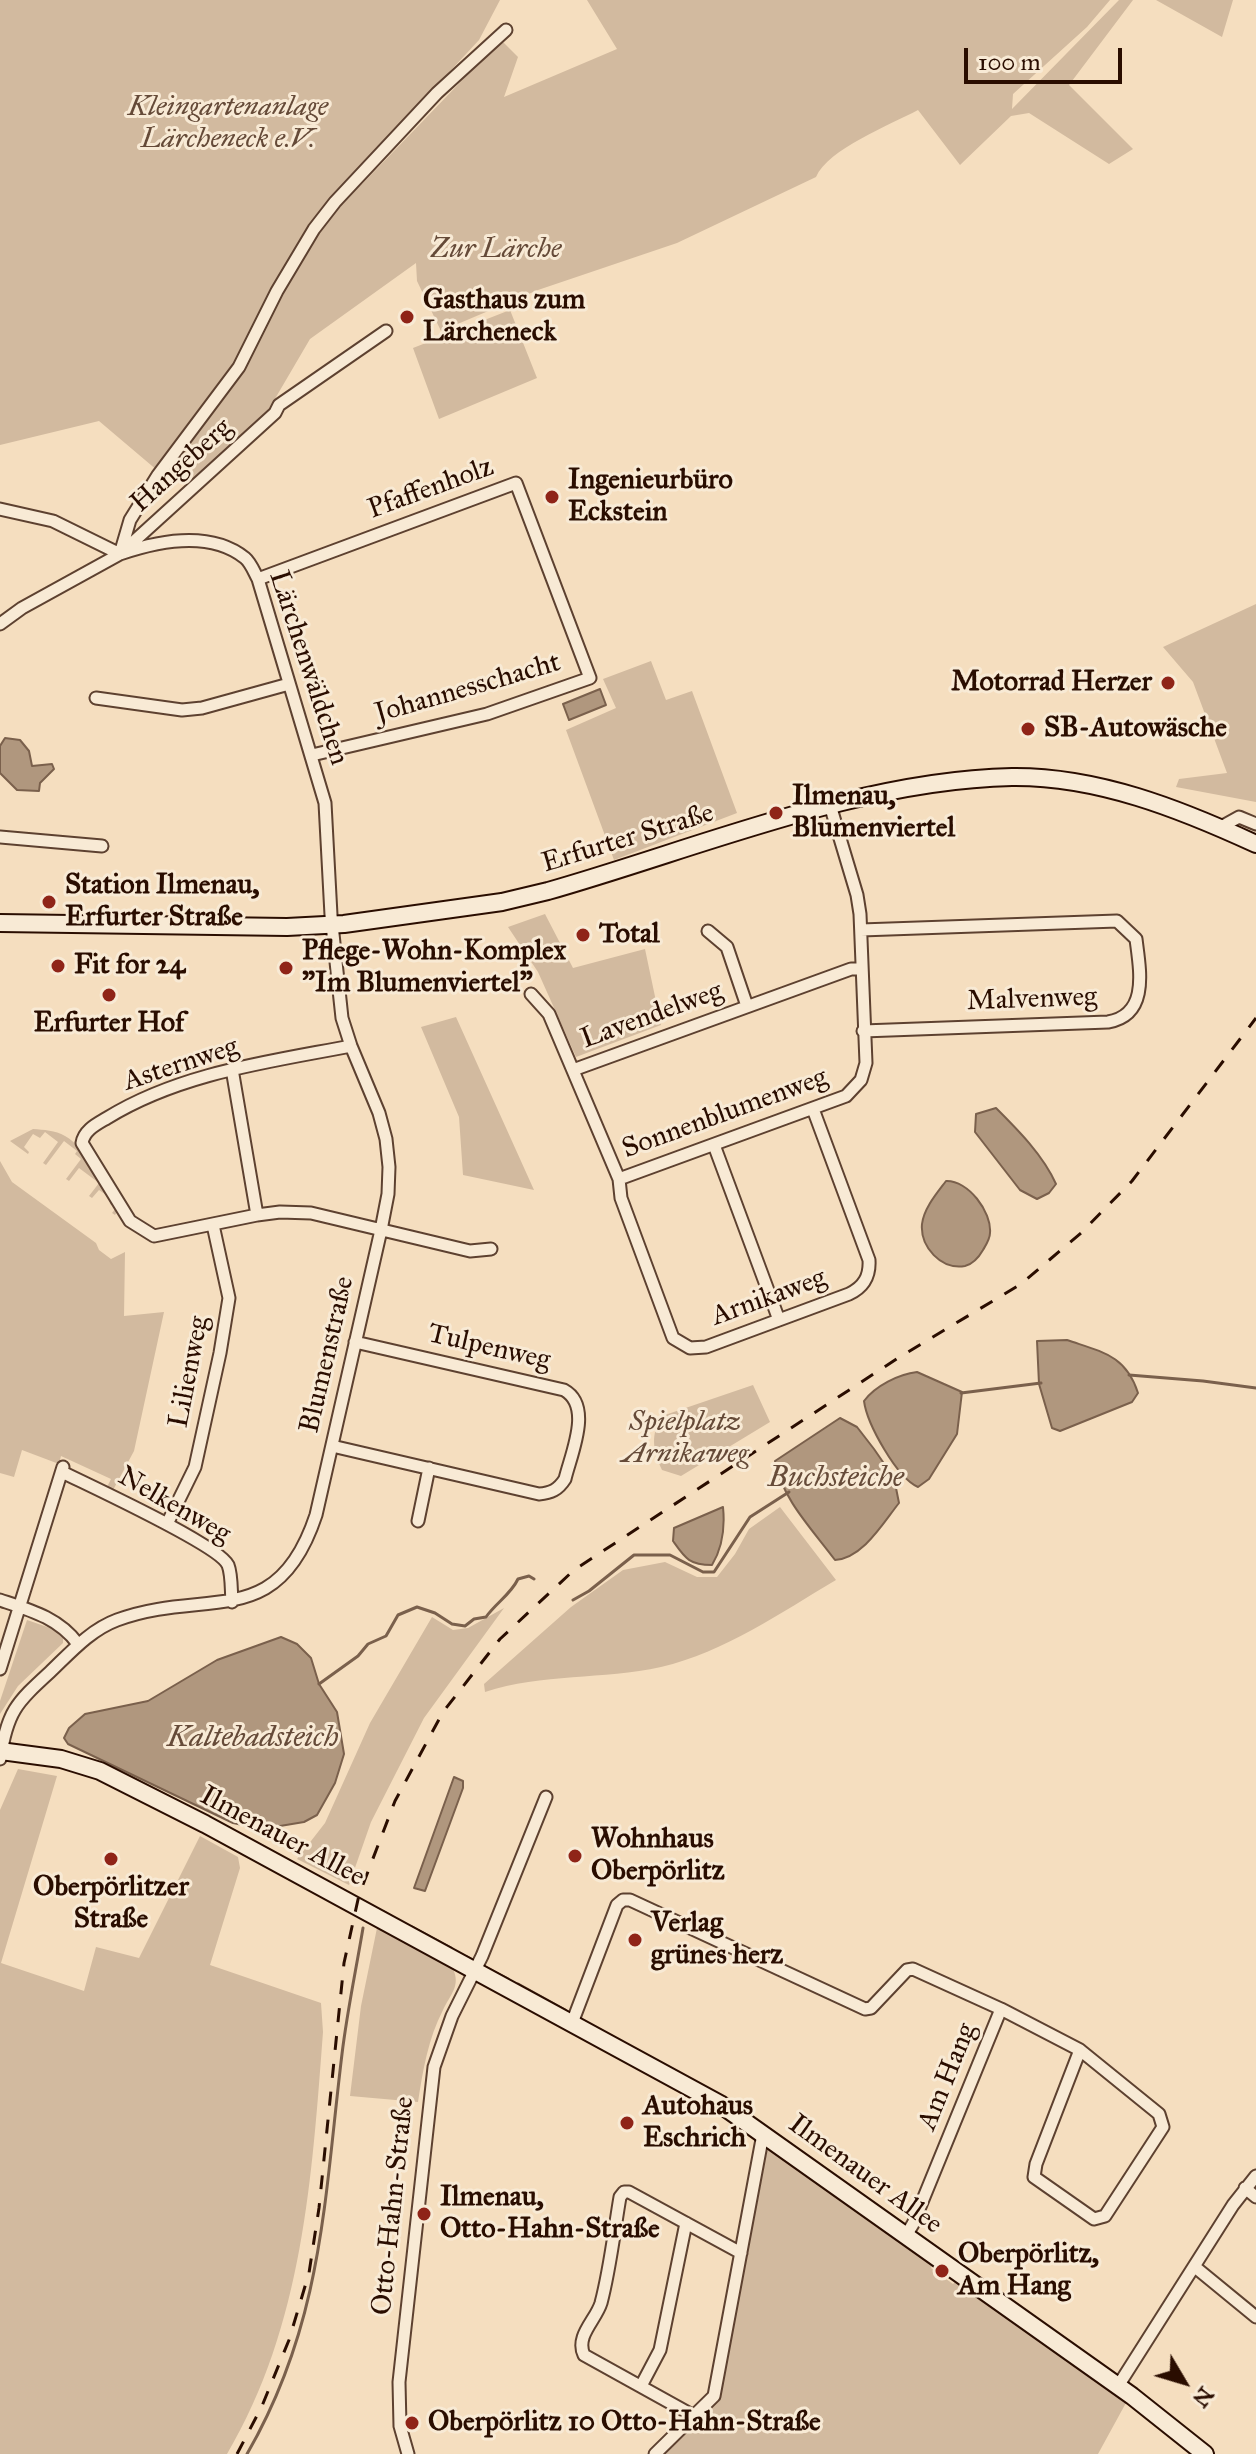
<!DOCTYPE html>
<html>
<head>
<meta charset="utf-8">
<style>
	body { margin:0 }
	#map { position:relative; width:1256px; height:2454px; overflow:hidden; background:#f5debf; font-family:"IM FELL Great Primer",serif }
	canvas { display:block }
	.north { position:absolute; left:1144px; top:2342px; width:80px; height:80px; -webkit-text-stroke:6px #f8ead5; paint-order:stroke; rotate:128deg; font-size:22px; font-weight:700; line-height:32px; text-align:center; color:#2a0d00 }
	.north::after { content:''; display:block; margin:auto; width:28px; height:36px; background:#2a0d00; clip-path:polygon(50% 0,100% 100%,50% 72%,0 100%) }
	.scale { position:absolute; left:964px; top:48px; width:158px; height:36px; box-sizing:border-box; border:4px solid #2a0d00; border-top:0; padding-left:10px; font-size:24px; line-height:28px; white-space:nowrap; color:#2a0d00; -webkit-text-stroke:6px #f8ead5; paint-order:stroke }
</style>
</head>
<body>
<div id="map">
<canvas width="1256" height="2454"></canvas>
<div class="north">N</div>
<div class="scale">100 m</div>
</div>
<script>
const context = document.querySelector('canvas').getContext('2d');
context.lineJoin = 'round';
function fillPath(path, color) { context.fillStyle = color; context.fill(path, 'evenodd'); }
function stroke(path, color, width, dash) { context.strokeStyle = color; context.lineWidth = width; context.lineCap = dash ? 'butt' : 'round'; context.setLineDash(dash || []); context.stroke(path); }
function label(font, color, halo, rows, align = 'center') {
  context.font = font + ' "IM FELL Great Primer",serif'; context.lineWidth = 6; context.setLineDash([]); context.textBaseline = 'middle'; context.strokeStyle = halo; context.fillStyle = color; for (const [text, x, y, turn = 0] of rows) {
    context.save(); context.translate(x, y); context.rotate((+turn || 0) * Math.PI / 180); context.textAlign = isNaN(turn) ? turn : align; if (halo) context.strokeText(text, 0, 0); context.fillText(text, 0, 0); context.restore();
  }
}
fillPath(new Path2D(`
	M0 0H500L479 40 322 209H338L501 40 518 57 504 97 617 49 587 0H1110L1087 27 1013 94 1012 109 1119 0H1133L1069 85 1133 149 1109 164 1029 113 1011 116 960 165 918 110C890 125 828 149 816 177L677 243 538 290 441 331 417 281 416 263 310 339 269 409 193 481 158 471 99 421 0 445Z
	M1156 0H1233L1222 37Z
	M510 310 537 378 439 419 413 348Z
	M1256 604V802L1176 787 1179 779 1227 773 1193 682 1163 647Z
	M651 661 666 700 692 691 737 813 614 860 566 730 616 708 603 679Z
	M545 914 573 968 645 949 661 1025 576 1057 538 972 508 927Z
	M456 1017 534 1190 463 1175 459 1117 421 1027Z
	M33 1129C44 1130 55 1130 65 1136 87 1148 105 1188 118 1210L115 1215 112 1213 116 1208 110 1204 109 1197 99 1190 92 1198 89 1196 99 1183 79 1168 69 1181 66 1179 81 1159 75 1154 77 1151 64 1141 46 1165 43 1163 58 1142 45 1132 40 1138 33 1134 24 1147 29 1152 28 1154 10 1141Z
	M0 1161 12 1182 96 1243 99 1250 111 1259 125 1252 124 1316 164 1312 134 1451 112 1492 106 1489 111 1479 61 1456 59 1464 22 1450 14 1477 0 1473Z
	M753 1385 770 1422 681 1476 662 1470C653 1450 650 1435 662 1416Z
	M780 1507 836 1580C780 1613 725 1652 661 1667 603 1680 542 1673 485 1692L484 1684 571 1607 623 1570 665 1562 697 1577H717L735 1554 749 1529Z
	M504 1608 424 1718 371 1822 349 1885 297 1859 325 1823 370 1723 432 1617 453 1630 468 1628Z
	M27 1620 56 1630 63 1638V1643L18 1686 0 1714V1701Z
	M18 1769 57 1776 1 1963 84 1991 96 1947 139 1958 200 1836 238 1857 240 1868 210 1965 321 2003 323 2032C312 2177 303 2326 227 2454H0V1810Z
	M377 1928 453 1969C461 1986 450 1995 443 2010 428 2039 423 2070 418 2102L350 2096 361 2006Z
	M776 2150 934 2262 931 2268 953 2284 957 2280 1127 2401 1098 2454H662L720 2399 767 2151Z`), '#d2ba9f');
const water = new Path2D(`
	M600 689 606 705 569 720 563 704Z
	M5 738 20 740 29 751 32 766 52 764 54 769 40 783 39 791 17 790 0 773V746Z
	M996 1108C1018 1130 1043 1155 1056 1184L1049 1193 1037 1199 1020 1190 975 1132 976 1114Z
	M946 1181C968 1180 992 1212 990 1233 990 1239 986 1245 983 1250 979 1257 973 1264 965 1266 941 1270 920 1247 922 1224 924 1208 937 1193 946 1181Z
	M1067 1340C1102 1352 1126 1355 1138 1393L1132 1402 1060 1431 1052 1428 1039 1384 1037 1341Z
	M917 1372 962 1392 957 1434 929 1479 918 1487C897 1478 867 1424 864 1401 875 1386 899 1374 917 1372Z
	M840 1418 857 1427 874 1449 894 1478 899 1503C883 1523 863 1558 835 1560 812 1529 782 1499 775 1461Z
	M723 1507C725 1527 723 1547 712 1565 689 1565 685 1558 673 1541L674 1528Z
	M281 1637 297 1644 311 1658 319 1684 337 1712 344 1754 335 1783 317 1815 304 1822 262 1829 233 1823 68 1744 64 1738 69 1728 85 1714 148 1701 217 1660Z
	M454 1777 463 1781V1788L425 1891 414 1888Z`);
fillPath(water, '#b0977e');
stroke(water, '#7a604c', 2);
stroke(new Path2D(`
	M1129 1375 1203 1381 1256 1388
	M961 1393 1041 1383
	M573 1600 589 1591 634 1555H670L703 1572H714L750 1517 789 1492
	M319 1684 358 1656 368 1644 386 1636 398 1615 417 1607 435 1613 452 1624 465 1626 474 1619 486 1617C496 1603 511 1594 518 1579L529 1576 534 1579
	M384 1912 391 1916
	M412 1927 451 1948
	M467 1957 476 1962
	M483 1966 508 1979
	M518 1984 565 2010
	M247 2454C323 2322 324 2201 342 2054 347 2012 356 1970 363 1928`), '#7a604c', 3);
const street = new Path2D(`
	M0 509 53 521 120 554
	M120 554 130 520 158 475 239 367 277 291 314 229 335 202 437 93 506 30
	M258 579 516 483 590 678 487 714 312 755
	M0 624 22 608 120 554 275 413 279 405 386 331
	M96 698 182 710 202 708 289 684
	M1221 827 1239 817 1256 824
	M0 837 102 846
	M861 930 1117 921 1136 939C1140 971 1149 1015 1108 1022L863 1031
	M708 931 727 947 747 1006
	M531 994 549 1014 619 1179 621 1198 673 1338 690 1348 706 1347 849 1294C864 1287 870 1276 869 1260L813 1109
	M351 1046C268 1062 180 1073 107 1118 97 1124 84 1130 82 1143L130 1221 154 1236 257 1215 280 1212 311 1213 470 1251 491 1249
	M232 1069 257 1215
	M573 1070 851 969H861
	M714 1145 779 1320
	M619 1179 846 1096 861 1080 866 1063 860 914 857 895 830 805
	M332 1446 539 1494C551 1493 558 1490 565 1479 571 1454 593 1406 564 1390L355 1342
	M62 1472C88 1485 219 1545 228 1565 232 1575 231 1591 232 1602
	M418 1521 429 1468
	M167 1524 195 1467 220 1353 229 1298 213 1225
	M0 1600C30 1610 59 1618 78 1644
	M0 1669 63 1467
	M0 1759C7 1712 16 1703 50 1672 70 1653 90 1630 117 1620 206 1587 277 1633 316 1515L381 1230 388 1194 389 1167 386 1139 379 1113 351 1046 342 1018 331 915 325 803 258 579C254 572 251 563 245 558 210 530 158 541 120 554
	M572 2023 617 1905 623 1900H630L865 2009 871 2008 907 1970 913 1969 1001 2009 1080 2050 1159 2114 1163 2127 1105 2216 1094 2219 1034 2177 1036 2164 1080 2050
	M1245 2188 1256 2197
	M905 2237 913 2224 1001 2009
	M1195 2267 1256 2317
	M641 2386 660 2350 686 2223
	M1118 2386 1233 2205 1256 2176
	M694 2416 584 2355C575 2336 596 2320 601 2303 610 2269 614 2232 620 2197L624 2192H629L741 2253
	M408 2454 400 2426 399 2382 434 2067 452 2016 482 1956 546 1797
	M655 2454 714 2396 763 2134`);
const secondary = new Path2D(`
	M0 923 287 927 344 924 502 902 548 891C696 849 858 780 1012 777 1097 776 1180 809 1256 844
	M0 1751 61 1759 100 1771 205 1824 720 2104 1132 2396 1205 2454`);
stroke(street, '#5d4130', 15);
stroke(secondary, '#2a0d00', 20);
stroke(street, '#f8ead5', 11);
stroke(secondary, '#f8ead5', 16);
stroke(new Path2D(`
	M237 2454 262 2406 289 2340 309 2273 319 2208 344 1963 359 1895 395 1801 443 1712 500 1639 574 1570 898 1358 1021 1284 1081 1233 1132 1181 1256 1018`), '#2a0d00', 3, [14, 14]);
for (const [x, y, r, color] of [
	[407,317,8,"#8f2418"],
	[552,497,8,"#8f2418"],
	[1168,683,8,"#8f2418"],
	[1028,729,8,"#8f2418"],
	[776,813,8,"#8f2418"],
	[49,902,8,"#8f2418"],
	[583,935,8,"#8f2418"],
	[58,966,8,"#8f2418"],
	[286,968,8,"#8f2418"],
	[109,995,8,"#8f2418"],
	[575,1856,8,"#8f2418"],
	[111,1859,8,"#8f2418"],
	[635,1940,8,"#8f2418"],
	[627,2123,8,"#8f2418"],
	[424,2214,8,"#8f2418"],
	[942,2271,8,"#8f2418"],
	[412,2423,8,"#8f2418"]
]) { const dot = new Path2D(); dot.arc(x, y, r, 0, 2 * Math.PI); context.fillStyle = color; context.fill(dot); stroke(dot, '#f8ead5', 3); }
label('italic 28px', '#654a38', '#f8ead5', [
	["Kleingartenanlage",228,108],
	["Lärcheneck e.V.",228,140],
	["Zur Lärche",496,250],
	["Spielplatz",685,1423],
	["Arnikaweg",685,1455]
]);
label('bold 28px', '#2a0d00', '#f8ead5', [
	["Gasthaus zum",423,301],
	["Lärcheneck",423,333],
	["Ingenieurbüro",568,481],
	["Eckstein",568,513],
	["Motorrad Herzer",1152,683,"right"],
	["SB-Autowäsche",1044,729],
	["Ilmenau,",792,797],
	["Blumenviertel",792,829],
	["Station Ilmenau,",65,886],
	["Erfurter Straße",65,918],
	["Total",599,935],
	["Pflege-Wohn-Komplex",302,952],
	["\"Im Blumenviertel\"",302,984],
	["Fit for 24",74,966],
	["Erfurter Hof",109,1024,"center"],
	["Wohnhaus",591,1840],
	["Oberpörlitz",591,1872],
	["Oberpörlitzer",111,1888,"center"],
	["Straße",111,1920,"center"],
	["Verlag",651,1924],
	["grünes herz",651,1956],
	["Autohaus",643,2107],
	["Eschrich",643,2139],
	["Ilmenau,",440,2198],
	["Otto-Hahn-Straße",440,2230],
	["Oberpörlitz,",958,2255],
	["Am Hang",958,2287],
	["Oberpörlitz 10 Otto-Hahn-Straße",428,2423]
], 'left');
label('28px', '#2a0d00', '#f8ead5', [
	["Hangeberg",182,466,-42],
	["Pfaffenholz",431,489,-20],
	["Lärchenwäldchen",308,668,72],
	["Johannesschacht",468,689,-16],
	["Erfurter Straße",628,839,-17],
	["Malvenweg",1032,1000,-2],
	["Lavendelweg",652,1016,-20],
	["Asternweg",181,1065,-18],
	["Sonnenblumenweg",725,1114,-20],
	["Arnikaweg",769,1298,-20],
	["Tulpenweg",489,1348,13],
	["Blumenstraße",328,1355,-77],
	["Lilienweg",190,1372,-79],
	["Nelkenweg",174,1506,30],
	["Ilmenauer Allee",282,1837,28],
	["Am Hang",948,2077,-68],
	["Ilmenauer Allee",865,2175,36],
	["Otto-Hahn-Straße",394,2206,-84]
]);
label('italic 30px', '#664b39', '#f8ead5', [
	["Buchsteiche",836,1479],
	["Kaltebadsteich",253,1739]
]);
</script>
</body>
</html>
